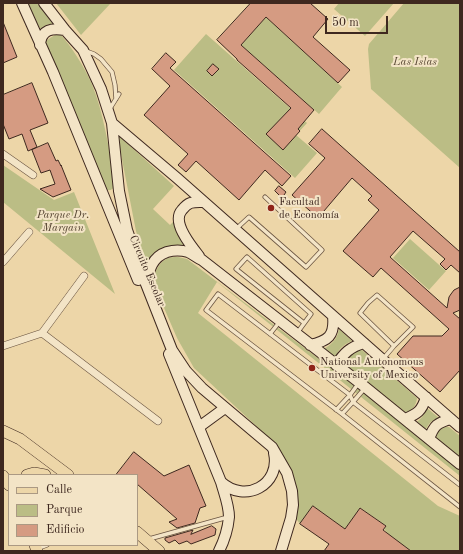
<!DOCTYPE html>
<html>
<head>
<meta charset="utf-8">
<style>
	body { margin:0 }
	#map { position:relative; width:463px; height:554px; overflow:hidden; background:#edd6a8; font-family:"Old Standard TT",serif }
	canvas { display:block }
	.frame { position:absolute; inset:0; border:4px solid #3e281f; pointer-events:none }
	.legend { position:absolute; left:8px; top:474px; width:130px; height:72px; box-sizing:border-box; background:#f3e4c6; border:1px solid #ab9983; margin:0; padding:5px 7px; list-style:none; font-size:12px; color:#3e281f }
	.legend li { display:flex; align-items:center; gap:8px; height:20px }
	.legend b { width:20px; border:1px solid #ab9983 }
	.scale { position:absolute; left:325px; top:16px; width:63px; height:18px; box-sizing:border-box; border:2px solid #3e281f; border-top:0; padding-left:5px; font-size:12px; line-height:14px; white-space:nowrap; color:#3e281f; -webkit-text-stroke:3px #f3e4c6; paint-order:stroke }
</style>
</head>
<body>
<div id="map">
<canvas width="463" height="554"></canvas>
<div class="frame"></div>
<ul class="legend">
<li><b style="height:5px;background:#edd6a8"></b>Calle</li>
<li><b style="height:11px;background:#bbbd85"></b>Parque</li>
<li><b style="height:11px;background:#d59b82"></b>Edificio</li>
</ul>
<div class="scale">50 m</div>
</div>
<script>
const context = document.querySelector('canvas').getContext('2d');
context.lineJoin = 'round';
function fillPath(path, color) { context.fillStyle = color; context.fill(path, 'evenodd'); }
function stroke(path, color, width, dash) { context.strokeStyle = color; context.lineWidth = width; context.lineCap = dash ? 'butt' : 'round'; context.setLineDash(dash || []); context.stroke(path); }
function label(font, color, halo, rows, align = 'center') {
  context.font = font + ' "Old Standard TT",serif'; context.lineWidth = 4; context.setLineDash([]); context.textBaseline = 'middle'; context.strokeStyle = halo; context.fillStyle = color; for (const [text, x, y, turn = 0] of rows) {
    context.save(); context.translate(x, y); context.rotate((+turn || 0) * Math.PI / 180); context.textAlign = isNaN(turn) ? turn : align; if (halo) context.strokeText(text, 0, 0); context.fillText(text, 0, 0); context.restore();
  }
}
fillPath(new Path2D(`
	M28 3H37L53 24 46 25 41 31Z
	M56 3H111L81 35Z
	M339 3H381L383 4 384 3H394L365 36 334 9Z
	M404 3H460V168L371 89 368 49 369 44Z
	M266 17 342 87 319 114 241 45Z
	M206 34 307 123 296 135 317 153 295 178 174 70Z
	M55 35H61C73 49 83 65 91 82 104 112 109 152 116 184 113 191 108 192 102 188L45 42 50 38Z
	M117 134 174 186 153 209 170 225 174 221 191 251C169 241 159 246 146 265L136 231Z
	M3 165 54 200 74 192 115 294 3 202Z
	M410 239 446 271 429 290 393 258Z
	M178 257 187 259 380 405 460 470V476L217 282 198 313 438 506 460 516V551H411L390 536 384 529 386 526 361 508 345 529 313 506 300 524 292 513 283 466 268 437 194 368 177 338 152 280C155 272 159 262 168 258 170 257 175 257 178 257Z
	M339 329 352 341C342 345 338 350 334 360L322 350C331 345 337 340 339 329Z
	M361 349 417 398C416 407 411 411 404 415L342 365C347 355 351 353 361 349Z
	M427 408 439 418C431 420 427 425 425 433L414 423C421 420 424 415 427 408Z
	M443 427H449L460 436V460L433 439 438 430Z`), '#bbbd85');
const building = new Path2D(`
	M251 3H310L328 19 313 37 350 70 338 83 266 17 241 45 314 110 298 129 300 131 283 150 266 134 291 108 237 60V59L217 40Z
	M3 22 17 57 3 63Z
	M166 53 176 62 170 68 291 176 282 186 265 170 239 200 196 161 186 172 178 165 188 154 144 115 170 86 152 69Z
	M213 64 219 69 212 76 207 71Z
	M32 83 48 123 30 130 37 147 28 151 22 134 9 139 3 124V95Z
	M322 129 460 252V273L451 265 446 270 440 264 445 259 413 231 390 257 447 308 449 297 451 294 454 290 460 287V310L453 313 460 319V370L440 392 397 354 413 336H442L449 329 381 268 373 277 343 251 379 210 368 200 372 196 352 178 318 218 292 195 325 158 309 144Z
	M48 143 56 161 58 160 61 166V165L71 190 53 197 40 189 55 184 50 170 41 173 32 150Z
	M279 186 286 192 282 198 275 191Z
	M134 452 164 476 189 465 206 506 200 508 195 523 177 528 169 522 177 519 137 484V475H116Z
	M313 506 345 529 360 508 386 526 383 530 411 551H324L329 544 300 524Z
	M212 526 216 529 215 535 191 544 187 541 179 544 175 540 169 543 165 540V538L193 530 191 534Z`);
fillPath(building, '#d59b82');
stroke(building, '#3e281f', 1);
const lane = new Path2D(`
	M86 51 94 54 101 59 112 72 115 85 116 99
	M109 110 119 94
	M236 229 249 217 306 267 322 250 265 197
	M297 333 311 314 247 257 236 269 304 323
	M270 334 277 325
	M383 359 394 346 413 327 377 295 368 303 360 313 394 346
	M336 410 350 395 358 384
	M342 414 353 402 365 388
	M460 485 353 402 350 395 218 294 206 310 342 414 460 507
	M149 539 228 517
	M39 548 47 545`);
const street = new Path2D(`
	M3 154 33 175
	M3 262 29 232
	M42 333 158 421
	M42 333 84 276
	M3 346 42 333`);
const secondary = new Path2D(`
	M22 3 53 72 138 280
	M44 3 65 30 83 50 101 89 112 123 119 191 127 230 146 284 172 350 186 371 202 388 272 447 287 473 292 491 293 505 291 518 281 551
	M40 45C41 29 52 28 65 30
	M112 123 177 178 383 360 460 427
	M199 256C191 246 171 222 182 210 189 201 193 202 204 202
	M146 284C149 270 152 257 167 252 174 250 181 250 188 252 193 254 197 258 202 260L365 387 460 464
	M310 345C328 341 335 336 333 316
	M169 354 221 482C224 493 229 505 229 517 228 528 224 541 219 551
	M336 365C344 353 350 347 364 343
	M405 419C417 414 422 411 426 397
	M199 427 225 408
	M429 439C434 425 437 423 451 419
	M221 482C245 504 281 485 274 453`);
const primary = new Path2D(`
	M3 431 20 439 68 475
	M27 475 34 473 45 475
	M3 476 9 485
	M137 532 159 551
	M35 545 37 551`);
stroke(lane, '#6a5441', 5);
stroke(street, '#6a5441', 8);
stroke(secondary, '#3e281f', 12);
stroke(primary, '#3e281f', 12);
stroke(lane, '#f3e4c6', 3.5);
stroke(street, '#f3e4c6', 7);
stroke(secondary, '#f3e4c6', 10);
stroke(primary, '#edd6a8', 11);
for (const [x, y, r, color] of [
	[271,208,4,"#8f2418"],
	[312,368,4,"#8f2418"]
]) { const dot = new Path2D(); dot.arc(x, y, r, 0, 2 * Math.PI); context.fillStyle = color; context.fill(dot); stroke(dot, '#f3e4c6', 1.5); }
label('italic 11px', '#574633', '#f3e4c6', [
	["Las Islas",415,62],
	["Parque Dr.",63,215],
	["Margain",63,228]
]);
label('11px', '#3e281f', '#f3e4c6', [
	["Facultad",279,202],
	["de Economía",279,215],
	["National Autonomous",320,362],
	["University of Mexico",320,375]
], 'left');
label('11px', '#3e281f', '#f3e4c6', [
	["Circuito Escolar",147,271,67]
]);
</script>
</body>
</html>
